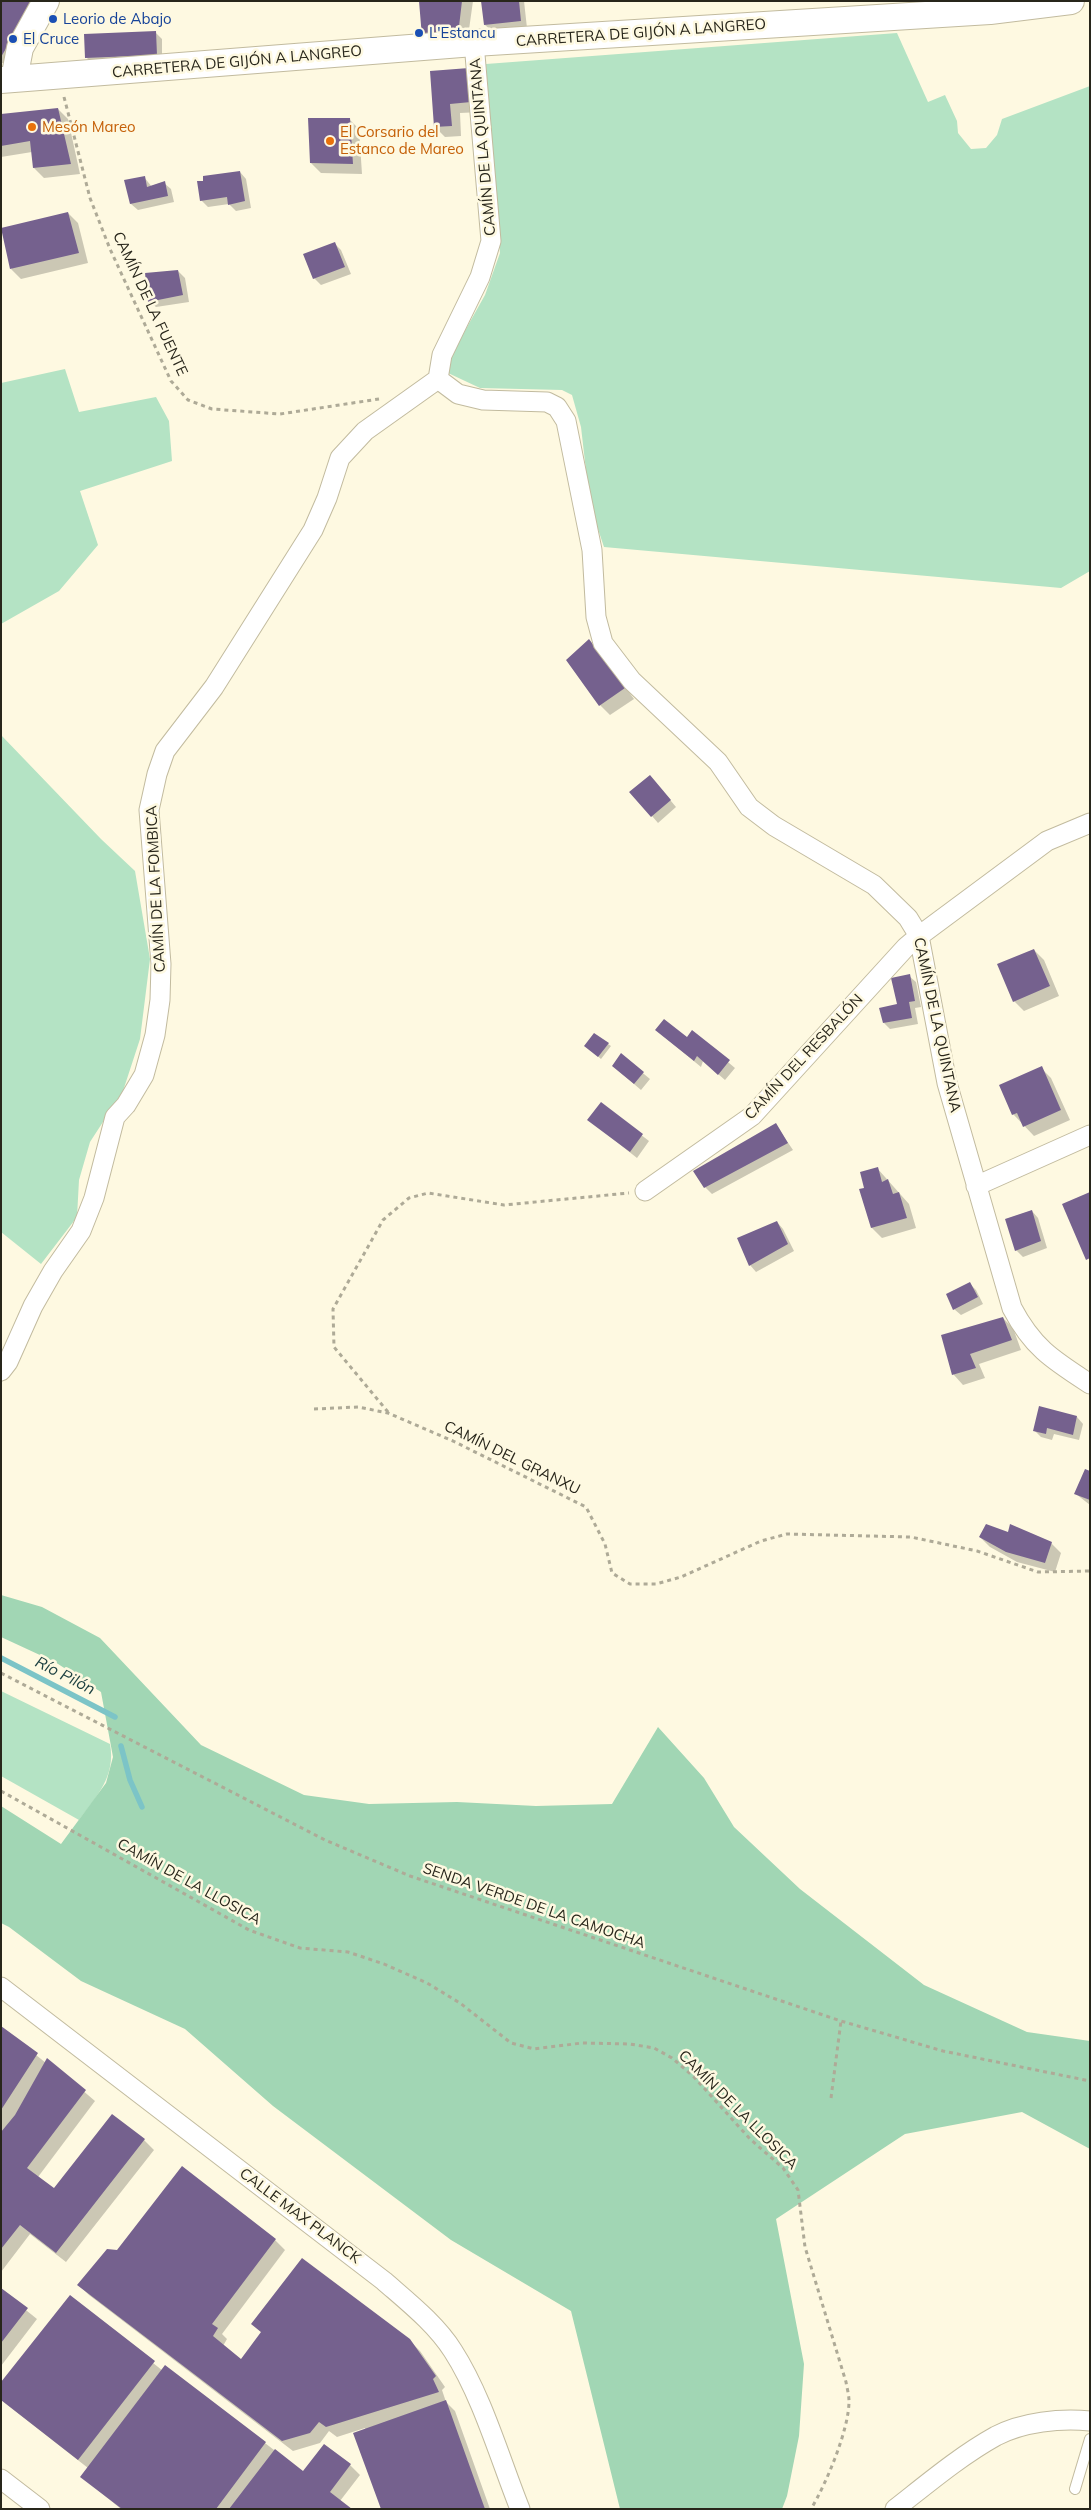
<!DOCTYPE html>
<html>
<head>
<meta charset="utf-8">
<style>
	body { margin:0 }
	#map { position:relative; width:1091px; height:2510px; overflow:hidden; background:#fef9e1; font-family:Mulish,sans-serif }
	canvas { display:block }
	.frame { position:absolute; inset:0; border:2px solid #28261b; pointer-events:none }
</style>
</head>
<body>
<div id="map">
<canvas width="1091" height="2510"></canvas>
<div class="frame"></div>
</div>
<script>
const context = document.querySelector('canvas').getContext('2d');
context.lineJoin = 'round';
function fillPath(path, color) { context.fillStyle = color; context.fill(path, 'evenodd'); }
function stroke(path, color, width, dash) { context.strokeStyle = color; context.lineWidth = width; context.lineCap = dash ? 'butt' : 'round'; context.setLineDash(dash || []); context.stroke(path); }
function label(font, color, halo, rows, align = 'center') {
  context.font = font + ' Mulish,sans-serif'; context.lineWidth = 5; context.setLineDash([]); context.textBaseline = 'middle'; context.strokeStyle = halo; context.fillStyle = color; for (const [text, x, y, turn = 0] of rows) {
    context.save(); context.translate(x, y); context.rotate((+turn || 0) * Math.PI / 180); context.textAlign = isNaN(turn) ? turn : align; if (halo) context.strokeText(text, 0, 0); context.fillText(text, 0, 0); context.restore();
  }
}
fillPath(new Path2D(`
	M897 33 928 102 945 95 957 121 958 133 971 149 986 148 997 135 1002 119 1090 86V571L1061 588 604 547 590 505 581 427 572 395 562 390 480 388 448 373 453 352 485 295 500 253 486 64Z
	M65 369 79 412 156 397 169 421 172 461 80 491 98 545 59 591 1 624V383Z
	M1 735 101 839 135 871 150 959 140 1039 123 1091 90 1142 79 1180 77 1217 41 1264 1 1232Z
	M1 1691 110 1744C116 1776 97 1796 79 1820L1 1776Z`), '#b4e3c4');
fillPath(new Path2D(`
	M1 1595 42 1607 100 1638 201 1745 304 1795 369 1804 457 1802 536 1806 612 1804 658 1727 704 1778 734 1827 800 1889 924 1985 1027 2032 1090 2041V2149L1022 2112 905 2134 776 2219 804 2364 799 2436 787 2496 782 2509H620L571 2311 451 2240 273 2106 185 2029 81 1981 9 1927 1 1923V1806L61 1844 106 1783 113 1757 101 1692 55 1662 1 1637Z`), '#a1d6b4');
fillPath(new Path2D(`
	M1 1 10 63H1Z
	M420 1H473L467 44Z
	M483 1H524L527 28 492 31 485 25Z
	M155 32 162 39V61L93 64 86 57Z
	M468 69 481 112 460 113 461 136 445 137 435 127Z
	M58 109 68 119 80 174 44 178 34 168 32 152 1 157V115Z
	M349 119 359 129 362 174 321 173 311 163Z
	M240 172 246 179 251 208 236 211 229 204 208 207 201 200Z
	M144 177 152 187 164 183 171 189 174 202 138 210 131 204 126 181Z
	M68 213 78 223 88 263 21 279 11 269Z
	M335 244 341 250 351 274 321 285 314 278Z
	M178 271 185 278 189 302 156 307 149 301Z
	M599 651 634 699 610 715 600 705Z
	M656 783 676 807 658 823 652 816Z
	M1034 950 1044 960 1059 996 1024 1011 1014 1001Z
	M909 976 916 982 921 1007 915 1008 918 1024 890 1029 884 1023 898 1005Z
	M656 1030 687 1039 692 1032 735 1068 725 1080 703 1061 701 1067Z
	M608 1044 611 1046 601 1059 589 1049Z
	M621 1055 650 1079 641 1090 620 1072Z
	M1041 1068 1051 1078 1070 1120 1034 1136 1013 1114Z
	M601 1104 649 1141 637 1158 589 1120Z
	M776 1125 793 1150 712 1194 705 1187 695 1172Z
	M877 1168 909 1204 916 1228 882 1238 872 1228 866 1189Z
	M1032 1211 1038 1218 1047 1248 1023 1257 1016 1250Z
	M777 1222 783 1229 794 1251 756 1272 750 1265Z
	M970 1284 976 1290 983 1304 961 1315 954 1309Z
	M1003 1318 1013 1328 1021 1350 979 1364 985 1378 963 1385 954 1375 943 1336Z
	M1077 1417 1083 1424 1079 1440 1054 1434 1052 1440 1041 1437 1034 1430Z
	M1090 1472V1505L1076 1494Z
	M1008 1534 1051 1543 1061 1553 1055 1572 1017 1562 990 1547 980 1537Z
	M1 2027 46 2063 47 2060 95 2101 38 2177 54 2190 144 2140 154 2150 66 2262 30 2234 1 2272Z
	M275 2240 285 2250 222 2334 227 2339 223 2346 242 2361 262 2333 252 2324 409 2340 420 2351 445 2387 442 2390 446 2402 455 2411 490 2509H381L365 2428 337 2437 329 2431 320 2443 293 2451 89 2295 79 2285 118 2251Z
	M1 2290 37 2319 1 2366Z
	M70 2296 163 2371 166 2367 304 2473 350 2465 360 2475 340 2501 350 2509H121L82 2477 88 2468 1 2400Z`), '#0003');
stroke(new Path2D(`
	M1 1658 115 1717
	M121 1746 130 1780 142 1807`), '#7cc4c7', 5.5);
fillPath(new Path2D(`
	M1 1H34L1 57Z
	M419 1H462L458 35 422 37Z
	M481 1H519L521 21 484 25Z
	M156 31 157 55 85 58 84 34Z
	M469 68 471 102 450 104 452 126 434 127 430 71Z
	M58 108 71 164 33 168 30 141 1 146V114Z
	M308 118H350L353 164 310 163Z
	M240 171 245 201 228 205 227 197 200 201 197 181H203V176Z
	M145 176 147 187 165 181 168 196 130 204 124 180Z
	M68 212 79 253 10 269 1 228Z
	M335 242 345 267 313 279 303 254Z
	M178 270 183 295 148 302 145 273Z
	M589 639 625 688 599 706 566 660Z
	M650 775 671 800 651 817 629 792Z
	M1034 949 1050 986 1013 1002 997 964Z
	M910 974 915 1001 909 1002 912 1018 883 1023 879 1008 897 1004 891 978Z
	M664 1019 687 1037 692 1030 730 1060 718 1075 697 1056 694 1061 655 1030Z
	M594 1033 609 1043 598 1057 584 1046Z
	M621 1053 644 1072 634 1084 612 1066Z
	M1042 1066 1061 1110 1023 1127 1017 1113 1012 1115 999 1085Z
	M601 1102 643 1134 630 1152 587 1120Z
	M776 1123 788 1143 704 1188 693 1171Z
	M878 1167 882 1182 888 1179 893 1194 899 1192 907 1218 871 1228 859 1189 864 1188 860 1172Z
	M1090 1192V1258L1086 1260 1062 1204Z
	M1032 1210 1041 1241 1015 1251 1005 1219Z
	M777 1221 788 1244 749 1266 737 1238Z
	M970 1282 978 1297 953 1310 946 1294Z
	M1003 1317 1012 1340 970 1354 976 1368 952 1375 941 1335Z
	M1039 1406 1077 1416 1073 1435 1047 1428 1046 1434 1033 1431Z
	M1085 1469 1090 1471V1500L1074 1494Z
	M986 1524 1008 1532 1010 1524 1052 1542 1045 1563 1006 1552 979 1537Z
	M1 2026 38 2053 1 2110Z
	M47 2058 86 2090 27 2168 54 2188 112 2114 145 2139 56 2253 20 2225 1 2249V2132L15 2115Z
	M182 2166 276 2239 212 2324 218 2328 213 2336 241 2359 261 2332 251 2324 302 2258 410 2339 436 2376 433 2379 439 2392 326 2427 319 2422 310 2433 282 2441 77 2285 107 2249 117 2250Z
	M1 2288 28 2308 1 2343Z
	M70 2295 155 2361 78 2460 1 2400V2382Z
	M165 2365 266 2442 216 2509H122L80 2477Z
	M446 2400 485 2509H381L353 2433Z
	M324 2444 351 2464 330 2492 352 2509H229L275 2449 303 2471Z`), '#75618e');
const lane = new Path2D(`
	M1075 2489 1090 2439`);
const street = new Path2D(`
	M438 379 458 394 483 400 547 402 557 407 566 421 592 550 596 617 603 643 632 681 718 762 749 807 774 826 874 885 908 918 919 936 947 1083 1012 1308C1033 1348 1053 1360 1090 1384
	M438 379 442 355 480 277 491 241 474 43
	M976 1186 1090 1135
	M645 1191 752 1116 906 947 919 936 1047 841 1090 823
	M1 1371 8 1362 33 1306 53 1271 81 1231 94 1198 115 1117 126 1105 144 1075 155 1035 160 1000 161 964 149 810 157 774 165 751 214 687 313 530 327 498 340 458 365 431 438 379
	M1 1987 384 2281C408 2302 436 2324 453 2351 482 2396 500 2459 520 2509
	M1 2479 40 2509
	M895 2509C927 2484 960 2456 996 2436 1023 2422 1060 2418 1090 2421`);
const secondary = new Path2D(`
	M14 79 20 48 46 1
	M1 80 474 43 990 11 1071 1`);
stroke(lane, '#c2bb9f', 12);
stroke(street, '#c2bb9f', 21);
stroke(secondary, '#c2bb9f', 28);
stroke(new Path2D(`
	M64 97 90 198 110 249 171 381 188 400 212 409 280 414 379 399
	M314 1409 358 1407 388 1413 453 1441 586 1507 605 1544 612 1573 630 1584H656L681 1577 761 1541 787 1534 911 1537 977 1551 1038 1572 1090 1571
	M388 1412 334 1347 333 1309 383 1220 409 1198 428 1193 504 1205 629 1193
	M1 1673 325 1840 410 1876 841 2021 943 2051 1090 2081
	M1 1791 249 1930 300 1948 348 1952 384 1964 427 1983 460 2003 511 2043 534 2049 582 2043 630 2044 654 2048 672 2058 694 2077 750 2139 783 2168 798 2190 805 2247 846 2382C847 2388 849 2395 849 2401 849 2430 826 2484 811 2509
	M831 2098 841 2021`), '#aeaa97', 3, [4, 4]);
stroke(lane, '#fff', 10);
stroke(street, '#fff', 19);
stroke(secondary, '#fff', 26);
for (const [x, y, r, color] of [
	[53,19,5,"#1a4fb4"],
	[419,33,5,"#1a4fb4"],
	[13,39,5,"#1a4fb4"],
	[32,127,5,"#e8710a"],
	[330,141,5,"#e8710a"]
]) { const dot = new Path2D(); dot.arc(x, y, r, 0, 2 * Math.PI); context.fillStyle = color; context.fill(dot); stroke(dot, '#fef9e1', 2); }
label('15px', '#164399', '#fef9e1', [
	["Leorio de Abajo",63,19],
	["L'Estancu",429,33],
	["El Cruce",23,39]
], 'left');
label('15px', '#28261b', '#fef9e1', [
	["CARRETERA DE GIJÓN A LANGREO",641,33,-4],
	["CARRETERA DE GIJÓN A LANGREO",237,62,-5],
	["CAMÍN DE LA QUINTANA",483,147,-95],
	["CAMÍN DE LA FUENTE",150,304,65],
	["CAMÍN DE LA FOMBICA",156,889,-93],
	["CAMÍN DE LA QUINTANA",937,1025,78],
	["CAMÍN DEL RESBALÓN",804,1057,-47],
	["CAMÍN DEL GRANXU",512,1458,26],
	["CAMÍN DE LA LLOSICA",189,1882,29],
	["SENDA VERDE DE LA CAMOCHA",534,1906,19],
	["CAMÍN DE LA LLOSICA",738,2110,45],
	["CALLE MAX PLANCK",300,2216,37]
]);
label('15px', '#c56008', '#fef9e1', [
	["Mesón Mareo",42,127],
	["El Corsario del",340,132],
	["Estanco de Mareo",340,149]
], 'left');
label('italic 16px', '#1a3e3f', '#fef9e1', [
	["Río Pilón",65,1676,27]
]);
</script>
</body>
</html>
